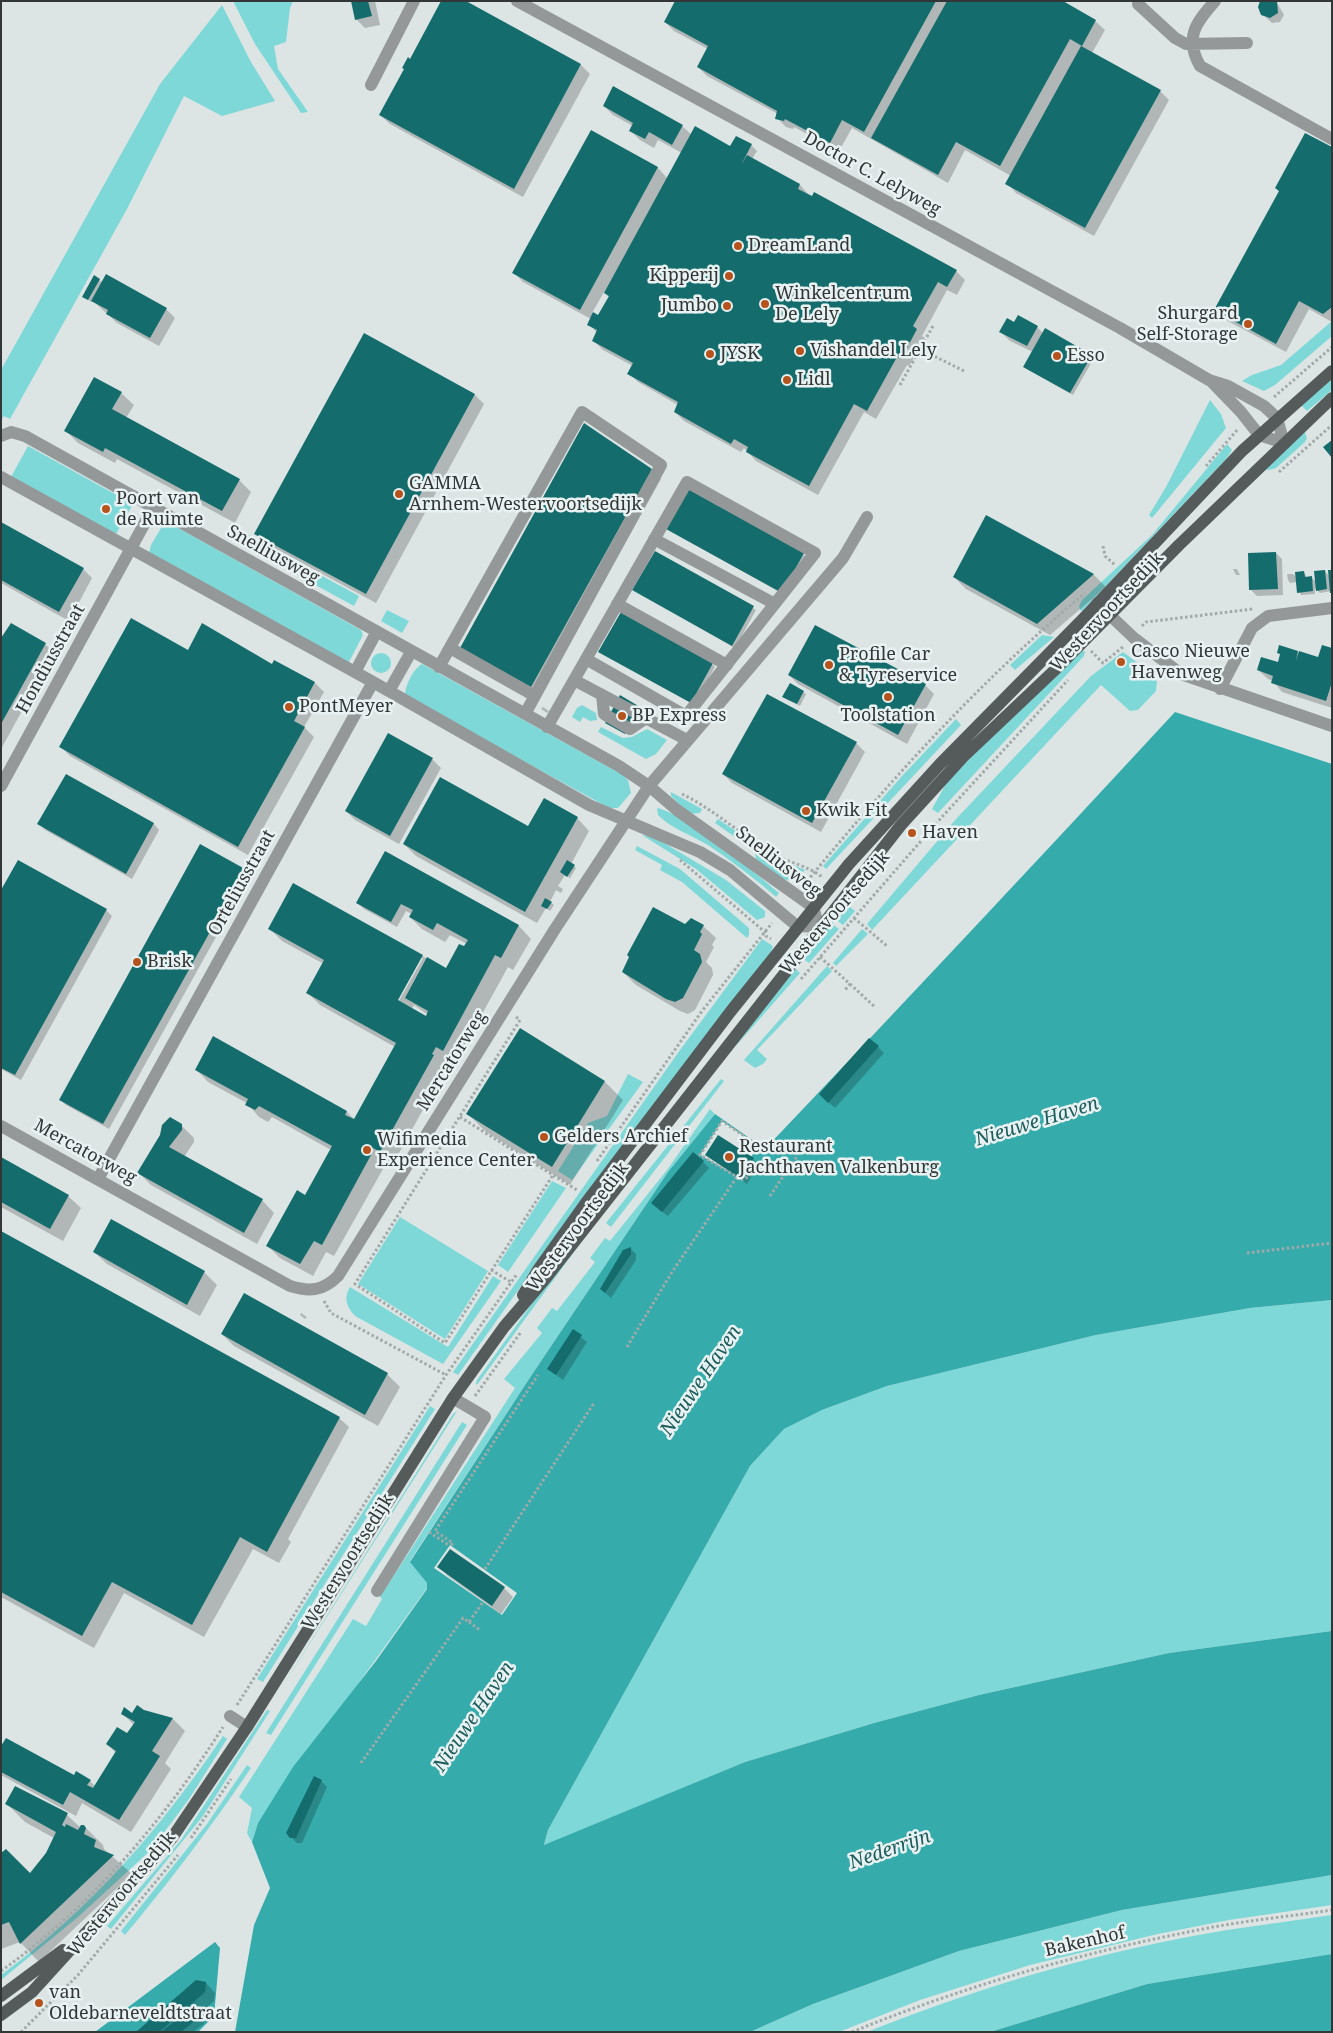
<!DOCTYPE html>
<html>
<head>
<meta charset="utf-8">
<style>
	body { margin:0 }
	#map { position:relative; width:1333px; height:2033px; overflow:hidden; background:#dce5e4; font-family:"Noto Serif",serif }
	canvas { display:block }
	.frame { position:absolute; inset:0; border:2px solid #323636; pointer-events:none }
</style>
</head>
<body>
<div id="map">
<canvas width="1333" height="2033"></canvas>
<div class="frame"></div>
</div>
<script>
const context = document.querySelector('canvas').getContext('2d');
context.lineJoin = 'round';
function fillPath(path, color) { context.fillStyle = color; context.fill(path, 'evenodd'); }
function stroke(path, color, width, dash) { context.strokeStyle = color; context.lineWidth = width; context.lineCap = dash ? 'butt' : 'round'; context.setLineDash(dash || []); context.stroke(path); }
function label(font, color, halo, rows, align = 'center') {
  context.font = font + ' "Noto Serif",serif'; context.lineWidth = 5; context.setLineDash([]); context.textBaseline = 'middle'; context.strokeStyle = halo; context.fillStyle = color; for (const [text, x, y, turn = 0] of rows) {
    context.save(); context.translate(x, y); context.rotate((+turn || 0) * Math.PI / 180); context.textAlign = isNaN(turn) ? turn : align; if (halo) context.strokeText(text, 0, 0); context.fillText(text, 0, 0); context.restore();
  }
}
fillPath(new Path2D(`
	M233 1H293L290 8 286 42 274 46 278 69 308 112 301 113 255 44Z
	M222 5 251 62 275 101 222 116 184 96 127 209 10 419 4 416 1 420V370L160 84Z
	M1332 321V336L1275 385 1264 391 1242 381 1252 375 1281 365Z
	M1332 376V390L1307 411 1300 404Z
	M1210 400 1221 414 1226 428 1152 518 1149 515 1166 487Z
	M1304 430 1307 438 1305 442 1276 468 1269 470 1265 469Z
	M1227 444 1232 450 1227 458 1082 611 1080 610 1079 606 1082 600 1152 535Z
	M28 446 133 504 116 534 11 477Z
	M164 523 171 524 361 630 363 635 349 662H344L149 553 151 545Z
	M245 533 310 569 305 579 240 543Z
	M313 571 359 596 354 606 308 581Z
	M387 610 409 621 402 633 381 621Z
	M1042 635 1054 637 1015 670 1010 665Z
	M1079 651H1085L1084 656 938 813 932 809 948 780Z
	M1123 652 1152 674 1157 682 1156 691 1138 710 1130 711 1101 685 872 930 867 924 956 819 1091 676Z
	M371 663a10 10 0 1 1 20 0a10 10 0 1 1-20 0Z
	M422 664 623 775 628 780 631 793 618 808H609L405 696C405 686 413 669 422 664Z
	M582 705 596 713 597 720 590 721 583 717 580 722 572 717 577 708Z
	M956 719 961 725 826 869 823 866 902 776Z
	M601 727 623 738 632 737 647 729 667 740 656 754 646 759 598 732Z
	M671 792 702 809 700 813 689 814 671 796Z
	M657 808C688 815 753 871 779 893L776 897C754 878 732 861 708 845 691 835 672 829 658 815Z
	M718 819 774 857 805 870 792 881 781 879 756 860 755 851 715 823Z
	M642 835 654 837 726 880 765 911V917L757 920 696 869Z
	M637 846 680 869 749 928V935L747 938 682 882 660 870 662 865 635 850Z
	M844 902 855 911 843 925 836 920 832 924 839 929 809 963 801 957Z
	M862 929 868 934 836 966 833 963Z
	M762 939 773 946 771 952 580 1203 458 1375 453 1372 680 1050Z
	M827 966 832 971 757 1050 767 1059 763 1064 755 1068 744 1060Z
	M794 967 800 973 734 1048Z
	M628 1074 643 1082 572 1180 558 1171 588 1123 607 1116Z
	M721 1079 724 1081 611 1227 606 1223Z
	M710 1109 715 1114 668 1172 531 1376 410 1561 427 1583V1588L258 1823 252 1842 247 1833 252 1808 239 1797 353 1619 366 1626 382 1599 380 1597 515 1388 504 1379 542 1333 537 1328 552 1308 557 1311 595 1262 590 1258 605 1238 610 1241 667 1170Z
	M552 1181 566 1188 508 1272 498 1265Z
	M400 1217 488 1271 445 1339 358 1284Z
	M581 1242 477 1385 476 1384 477 1380 541 1291Z
	M493 1276 501 1281 443 1364 355 1316C347 1307 343 1299 350 1287L448 1347Z
	M1332 1300V1631L1169 1653 979 1695 874 1723 745 1762 544 1846 548 1830 750 1466 784 1429 822 1410 887 1386 1096 1335 1250 1308Z
	M430 1406 435 1409 263 1682 257 1679Z
	M457 1411 271 1705 453 1414Z
	M462 1422 467 1425 271 1735 266 1733Z
	M267 1710 270 1711 203 1816 111 1929 107 1926 181 1840Z
	M223 1736 227 1739 189 1799 151 1850 78 1917 1 1980V1975C90 1910 162 1827 223 1736Z
	M247 1765 251 1768C212 1826 170 1881 125 1935L121 1931 207 1824Z
	M1332 1875V1905L1229 1920 1158 1934 1030 1965 920 2000 839 2032H750L813 2004 959 1951 1122 1910Z
	M1332 1915V1954L1147 1984 990 2032H867C982 1986 1104 1950 1227 1930 1262 1925 1297 1920 1332 1915Z`), '#7fd8d8');
fillPath(new Path2D(`
	M1175 712 1332 764V1300L1250 1308 1096 1335 887 1386 822 1410 784 1429 750 1466 548 1830 544 1845 745 1762 874 1723 979 1695 1169 1653 1332 1631V1875L1122 1910 959 1951 813 2004 750 2032H235L254 1925 270 1888 252 1842 258 1823 293 1767 376 1661 427 1589V1583L410 1562 531 1376 668 1172 715 1114 765 1149C903 1004 1039 859 1175 712Z
	M215 1942 220 1948 214 2016 198 2032H95Z
	M1332 1954V2032H990L1147 1984Z`), '#35abab');
fillPath(new Path2D(`
	M722 1121 759 1146 737 1176 700 1155Z
	M450 1545 517 1593 502 1615 434 1568Z`), '#dce5e4');
fillPath(new Path2D(`
	M352 1H375L380 25 365 28 356 19Z
	M464 1 581 65 590 74 523 197 390 124 380 115 410 60Z
	M676 1H1060L1095 21 1105 30 1092 53 1160 91 1169 100 1094 236 1016 193 1007 183 1011 176 965 150 948 183 852 128 839 151 794 127 793 129 786 127 777 118 778 114 707 76 698 67 708 49 674 31 665 22Z
	M1276 1 1284 15 1280 22 1272 23 1259 11Z
	M604 106 682 126 692 135 730 148 751 145 757 151 752 159 800 185 809 195 956 271 965 280 957 295 947 290 922 336 925 338 917 353 909 366 907 365 876 419 864 412 818 495 756 461 744 448 741 452 684 421 675 412 678 405 638 382 629 373 633 366 603 350 593 340 597 333 589 324 591 319 523 282 513 272 591 132 658 168 668 179 682 153 658 140 654 148 640 140 631 131 633 126 613 115ZM731 158 746 166 745 169ZM604 292 609 297 599 317 592 313Z
	M1332 149V322L1309 309 1286 352 1224 319 1215 309 1280 192 1276 188Z
	M94 277 102 282 166 309 175 318 159 346 117 323 92 300 91 302 83 296Z
	M1015 324 1037 327 1044 334 1094 358 1073 395 1027 369 1033 352 1010 341 1001 332Z
	M364 335 475 395 484 404 376 603 265 543 256 534Z
	M121 393 134 405 126 418 239 480 251 492 235 523 117 459 115 463 78 443 66 431Z
	M651 470 661 479 540 696 473 662Z
	M987 517 1094 575 1106 587 1050 635 966 589 954 577Z
	M1 524 83 569 92 578 69 621 1 583Z
	M670 531 803 554 806 557 785 595Z
	M655 552 756 610 735 648 634 590Z
	M1276 553 1282 559 1283 595 1257 596 1251 590Z
	M1233 569H1237L1240 575H1236Z
	M1325 571 1329 576 1332 571V593L1331 591 1320 593 1315 588V594L1301 595 1297 582 1290 583 1288 580 1287 574H1293L1297 577 1304 572 1307 578 1311 577 1316 582Z
	M1 640 45 644 54 653 1 749Z
	M1280 647 1319 659 1332 650V708L1282 692 1273 681 1268 679 1258 670 1279 663 1281 655 1278 652Z
	M188 651 272 665 274 662 315 683 324 692 304 727 314 737 248 855 70 756 61 747Z
	M602 654 712 664 715 667 694 704Z
	M789 675 925 685 934 694 907 744 798 684Z
	M803 692 806 694 800 706 786 699Z
	M543 707 549 711 547 713 541 709Z
	M856 743 865 752 821 832 732 783 723 774Z
	M432 759 441 768 399 844 355 820 346 811Z
	M66 775 154 824 159 830 132 879 45 830 39 824Z
	M577 818 589 831 571 864 576 868 570 878 565 875 558 886 563 889 561 893 556 890 550 902 554 905 550 911 546 908 537 923 416 856 404 844 529 828Z
	M386 853 519 926 531 939 513 970 508 967 455 1063 449 1059 444 1066 446 1068 393 1164 386 1160 381 1167 383 1169 334 1256 326 1252 313 1276 280 1258 268 1246 305 1196 331 1150 272 1117 268 1122 259 1117 247 1103 208 1082 196 1069 347 1112 355 1120 395 1047 320 1005 308 993 324 964 282 941 269 928 422 956 447 969 467 944 450 935 445 942 422 929 410 917 412 914 406 911 397 927 364 909 358 903ZM420 958H423L396 1006 394 1005ZM414 1005 428 1015 426 1017 412 1009Z
	M244 870 250 876 109 1129 66 1105 60 1099Z
	M1 893 106 910 112 916 21 1080 1 1069Z
	M691 920 703 926 716 938 712 945 714 947 706 962 712 968 713 975 695 1010 688 1014 680 1011 636 985 623 972Z
	M521 1029 605 1082 623 1100 570 1185 486 1132 468 1114Z
	M878 1047 884 1053 835 1108 826 1100Z
	M181 1125 194 1138V1142L184 1157 262 1200 274 1213 257 1244 151 1185 139 1173Z
	M707 1155 753 1159 759 1165 747 1184Z
	M1 1157 68 1196 81 1208 63 1241 1 1207Z
	M703 1162 709 1168 668 1216 658 1209Z
	M112 1221 204 1272 217 1285 200 1316 107 1264 94 1252Z
	M1 1233 339 1418 349 1427 288 1539 291 1542 279 1563 253 1549 204 1637 124 1593 94 1648 1 1597Z
	M630 1248 636 1254V1260L611 1298 601 1289Z
	M244 1295 387 1374 400 1387 378 1426 234 1346 222 1334Z
	M301 1313 307 1317 305 1319 300 1315Z
	M573 1331 587 1342 563 1380 548 1369Z
	M439 1567 504 1588 513 1597 501 1614 448 1576Z
	M143 1711 173 1719 185 1731 165 1763 171 1769 131 1832 82 1803 76 1816 1 1775V1749L90 1781 95 1786 116 1753 107 1744 127 1735 134 1725 122 1713 132 1715Z
	M321 1781 327 1787 302 1843H297L291 1837Z
	M7 1804 67 1815 81 1828 84 1826 103 1845 104 1849 132 1874 39 1962 20 1942 1 1949V1854L31 1874 47 1854 54 1838 25 1822Z
	M206 1983 215 1993 214 2001 202 2012 206 2016 204 2024 193 2032H138Z`), '#0003');
fillPath(new Path2D(`
	M351 1H368L372 16 355 20Z
	M441 1H466L581 64 514 189 379 115 404 69 402 68 408 57 410 59Z
	M675 1H936L864 132 842 120 830 143 785 119 784 121 775 119 777 111 697 67 708 46 664 22Z
	M947 1H1063L1096 20 1082 46 1070 39 1000 166 956 142 938 175 871 138Z
	M1260 1H1277L1278 13 1270 18 1261 15 1258 7Z
	M1081 46 1161 90 1085 228 1005 184Z
	M613 86 683 125 672 145 649 132 645 139 629 131 633 123 603 106Z
	M695 126 730 146 736 136 752 144 741 165 747 155 800 184 798 189 812 196 814 192 957 270 947 287 938 282 913 326 917 329 916 331 901 359 897 357 867 411 854 404 809 486 746 452 748 447 734 439 731 444 674 412 678 402 627 374 633 363 592 341 597 330 587 325 593 312 598 315 609 296 604 293Z
	M591 130 658 167 580 310 512 273Z
	M1305 133 1332 147V307L1323 314 1299 301 1276 344 1214 310 1279 191 1275 188Z
	M106 274 167 308 150 338 106 314 108 310 91 301Z
	M94 275 100 279 88 300 82 297Z
	M1018 315 1038 326 1027 346 999 332 1007 318 1014 322Z
	M1045 328 1092 355 1070 393 1023 367Z
	M364 333 475 394 366 594 254 534Z
	M94 377 122 392 112 409 240 479 222 511 105 448 103 452 64 431Z
	M584 423 652 469 531 687 460 648Z
	M1332 440V458L1323 447Z
	M688 489 804 553 782 593 666 529Z
	M986 515 1094 574 1037 624 953 577Z
	M1 522 84 568 59 612 1 580Z
	M655 551 754 606 732 646 632 590Z
	M1276 552 1278 589 1249 590 1248 553Z
	M1325 570 1327 589 1316 591 1314 571Z
	M1328 570H1332V593H1330Z
	M1304 571 1305 577 1312 576 1313 591 1297 593 1295 572Z
	M621 612 713 663 691 703 598 652Z
	M131 618 188 650 202 623 272 664 274 660 315 682 294 721 305 727 238 847 59 747Z
	M11 623 46 643 1 724V638Z
	M815 625 926 684 898 735 788 675Z
	M1279 645 1298 651 1296 661 1299 651 1318 657 1322 645 1332 648V682L1326 701 1271 683 1273 676 1257 670 1261 657 1278 662 1280 654 1277 653Z
	M790 683 804 691 797 704 782 697Z
	M767 694 857 742 812 823 722 774Z
	M620 695 640 707 625 734 605 723Z
	M388 733 433 758 390 836 345 811Z
	M66 774 154 823 126 874 37 824Z
	M440 777 528 826 544 798 578 817 525 912 403 844Z
	M200 844 245 869 103 1124 59 1100Z
	M385 851 519 925 501 958 495 955 443 1051 436 1047 432 1054 434 1055 380 1152 373 1148 370 1154 371 1155 322 1245 314 1241 300 1264 266 1246 297 1190 305 1195 332 1146 259 1106 255 1110 245 1105 248 1099 195 1070 213 1036 347 1111 345 1115 354 1119 396 1043 306 993 324 960 268 929 293 883 423 955 398 1000 426 1016 428 1011 405 998 427 957 446 968 459 944 464 946 468 940 437 923 433 930 409 917 413 910 401 904 391 922 356 903Z
	M18 860 107 909 15 1075 1 1068V890Z
	M567 860 575 865 567 877 560 872Z
	M545 898 552 902 547 909 541 906Z
	M653 907 685 924 691 918 704 925 700 932 702 934 694 950 700 954 702 962 683 998 675 1002 666 999 622 972 629 957 627 955Z
	M520 1028 605 1081 552 1167 466 1114Z
	M869 1038 879 1046 828 1103 819 1094Z
	M170 1117 182 1124V1130L169 1147 263 1199 244 1233 137 1173 160 1135 162 1125Z
	M718 1135 754 1158 741 1179 705 1155Z
	M693 1152 704 1161 662 1212 651 1203Z
	M1 1157 69 1195 50 1229 1 1202Z
	M111 1219 205 1271 187 1305 93 1252Z
	M1 1231 340 1417 267 1552 240 1537 192 1625 112 1582 82 1636 1 1592Z
	M631 1247V1254L605 1293 600 1289 623 1250Z
	M244 1293 388 1373 365 1415 221 1334Z
	M573 1329 582 1335 556 1375 547 1369Z
	M450 1549 505 1587 492 1606 437 1567Z
	M137 1705 144 1710 173 1718 152 1751 160 1756 119 1820 70 1792 63 1805 1 1772V1746L6 1738 74 1775 76 1771 91 1780 87 1785 93 1788 116 1751 106 1744 117 1727 127 1733 135 1722 121 1714 124 1707 132 1713Z
	M314 1776 322 1780 296 1838H290L286 1833Z
	M15 1786 68 1813 62 1825 65 1827 66 1824 78 1830 81 1825H84L86 1828 84 1834 96 1840 94 1847 114 1855 20 1944 9 1922 1 1925V1853L6 1849 30 1873 46 1853 56 1832 5 1804Z
	M196 1980 206 1982 205 1992 159 2032H136Z
	M192 2007 201 2009 198 2018 181 2032H161Z`), '#156c6c');
stroke(new Path2D(`
	M908 343 966 372
	M900 385 933 326
	M1274 397 1332 347
	M1206 466 1238 429
	M1279 472 1332 425
	M1103 546 1105 556 1115 565
	M1142 626 1146 622 1253 609
	M1091 651 1103 663 1124 646
	M682 794C715 810 742 836 773 854 789 863 809 866 822 877
	M680 860 765 932 766 936 771 939
	M804 885C889 781 981 680 1085 593
	M854 918 887 946
	M820 957 850 984 845 990
	M801 979 941 818 1068 680
	M850 984 875 1007
	M516 1017 520 1020 355 1284 445 1343 553 1175
	M460 1117 577 1190
	M597 1161 702 1011 772 923
	M737 1177 740 1180 749 1177 760 1161 784 1175 798 1155
	M770 1196 784 1175
	M1247 1253 1332 1243
	M491 1270 511 1282
	M324 1301 331 1313 446 1375
	M627 1347 672 1272 737 1177 700 1155 722 1121 759 1146V1142
	M475 1396 521 1332
	M429 1532 450 1546
	M451 1545 453 1543 435 1531 538 1375
	M485 1569 594 1403
	M469 1622 481 1631
	M237 1705 446 1375 517 1274
	M361 1763 463 1618 469 1622 483 1602
	M191 1838 231 1779
	M1 1971C91 1907 164 1820 223 1727
	M21 2032 78 1975 178 1855
	M852 2032C962 1987 1077 1954 1193 1931 1239 1921 1286 1917 1332 1910`), '#a2a9a8', 3, [2.5, 2.5]);
stroke(new Path2D(`
	M517 1 1120 328 1209 380 1228 386 1264 406 1277 418 1284 443
	M1215 1C1196 23 1184 37 1200 66L1332 139
	M1138 4 1175 38 1186 44 1247 43
	M371 85 414 1
	M1211 381 1241 412 1259 435 1284 443
	M1 436 11 432 25 436 619 766 649 786 677 810 813 907 819 927 797 926 730 870 700 852 589 805 373 682 1 477
	M654 539 775 604
	M1097 603 1134 638 1181 674 1332 726
	M617 604 727 665
	M450 648 535 696
	M439 667 582 412 661 465 525 714
	M355 672 376 633
	M574 680 687 482 815 553 686 716 586 659
	M1220 689 1252 628 1268 616 1332 608
	M389 691 411 652
	M602 695 604 714 630 729 646 718
	M547 727 574 680 687 740
	M1 786 153 508
	M1 1126 290 1286C310 1292 323 1291 338 1276L555 929 649 786 843 558 867 517
	M98 1179 373 682
	M377 1591 485 1417 453 1398
	M230 1716 247 1727`), '#949898', 12);
stroke(new Path2D(`
	M523 1295 538 1270 588 1200 731 1011 849 864 940 764 1084 618 1242 451 1332 371
	M1 1996 63 1950
	M1 2015 32 1992 172 1838 247 1727 453 1398 504 1327 545 1279 901 825 963 757 1059 666 1179 545 1332 398`), '#545b5a', 12);
for (const [x, y, r, color] of [
	[738,246,5,"#b6531d"],
	[729,276,5,"#b6531d"],
	[765,304,5,"#b6531d"],
	[727,306,5,"#b6531d"],
	[1248,324,5,"#b6531d"],
	[800,351,5,"#b6531d"],
	[710,354,5,"#b6531d"],
	[1057,356,5,"#b6531d"],
	[787,380,5,"#b6531d"],
	[399,494,5,"#b6531d"],
	[106,509,5,"#b6531d"],
	[1121,662,5,"#b6531d"],
	[829,665,5,"#b6531d"],
	[888,697,5,"#b6531d"],
	[289,707,5,"#b6531d"],
	[622,716,5,"#b6531d"],
	[806,811,5,"#b6531d"],
	[912,833,5,"#b6531d"],
	[137,962,5,"#b6531d"],
	[544,1137,5,"#b6531d"],
	[367,1150,5,"#b6531d"],
	[729,1157,5,"#b6531d"],
	[39,2003,5,"#b6531d"]
]) { const dot = new Path2D(); dot.arc(x, y, r, 0, 2 * Math.PI); context.fillStyle = color; context.fill(dot); stroke(dot, '#e9f2f2', 2); }
label('18px', '#323636', '#e9f2f2', [
	["Doctor C. Lelyweg",872,174,29],
	["Snelliusweg",273,555,29],
	["Westervoortsedijk",1107,612,-47],
	["Hondiusstraat",51,659,-61],
	["Snelliusweg",778,862,38],
	["Orteliusstraat",242,883,-61],
	["Westervoortsedijk",835,913,-49],
	["Mercatorweg",452,1061,-58],
	["Mercatorweg",85,1152,29],
	["Westervoortsedijk",578,1227,-53],
	["Westervoortsedijk",348,1562,-58],
	["Westervoortsedijk",122,1894,-50],
	["Bakenhof",1085,1942,-13]
]);
label('18px', '#323636', '#e9f2f2', [
	["DreamLand",748,246],
	["Kipperij",719,276,"right"],
	["Winkelcentrum",775,294],
	["De Lely",775,315],
	["Jumbo",717,306,"right"],
	["Shurgard",1238,314,"right"],
	["Self-Storage",1238,335,"right"],
	["Vishandel Lely",810,351],
	["JYSK",720,354],
	["Esso",1067,356],
	["Lidl",797,380],
	["GAMMA",409,484],
	["Arnhem-Westervoortsedijk",409,505],
	["Poort van",116,499],
	["de Ruimte",116,520],
	["Casco Nieuwe",1131,652],
	["Havenweg",1131,673],
	["Profile Car",839,655],
	["& Tyreservice",839,676],
	["PontMeyer",299,707],
	["BP Express",632,716],
	["Toolstation",888,716,"center"],
	["Kwik Fit",816,811],
	["Haven",922,833],
	["Brisk",147,962],
	["Gelders Archief",554,1137],
	["Wifimedia",377,1140],
	["Experience Center",377,1161],
	["Restaurant",739,1147],
	["Jachthaven Valkenburg",739,1168],
	["van",49,1993],
	["Oldebarneveldtstraat",49,2014]
], 'left');
label('italic 19px', '#1d5d5d', '#e9f2f2', [
	["Nieuwe Haven",1037,1122,-17],
	["Nieuwe Haven",701,1381,-56],
	["Nieuwe Haven",474,1717,-56],
	["Nederrijn",890,1850,-19]
]);
</script>
</body>
</html>
